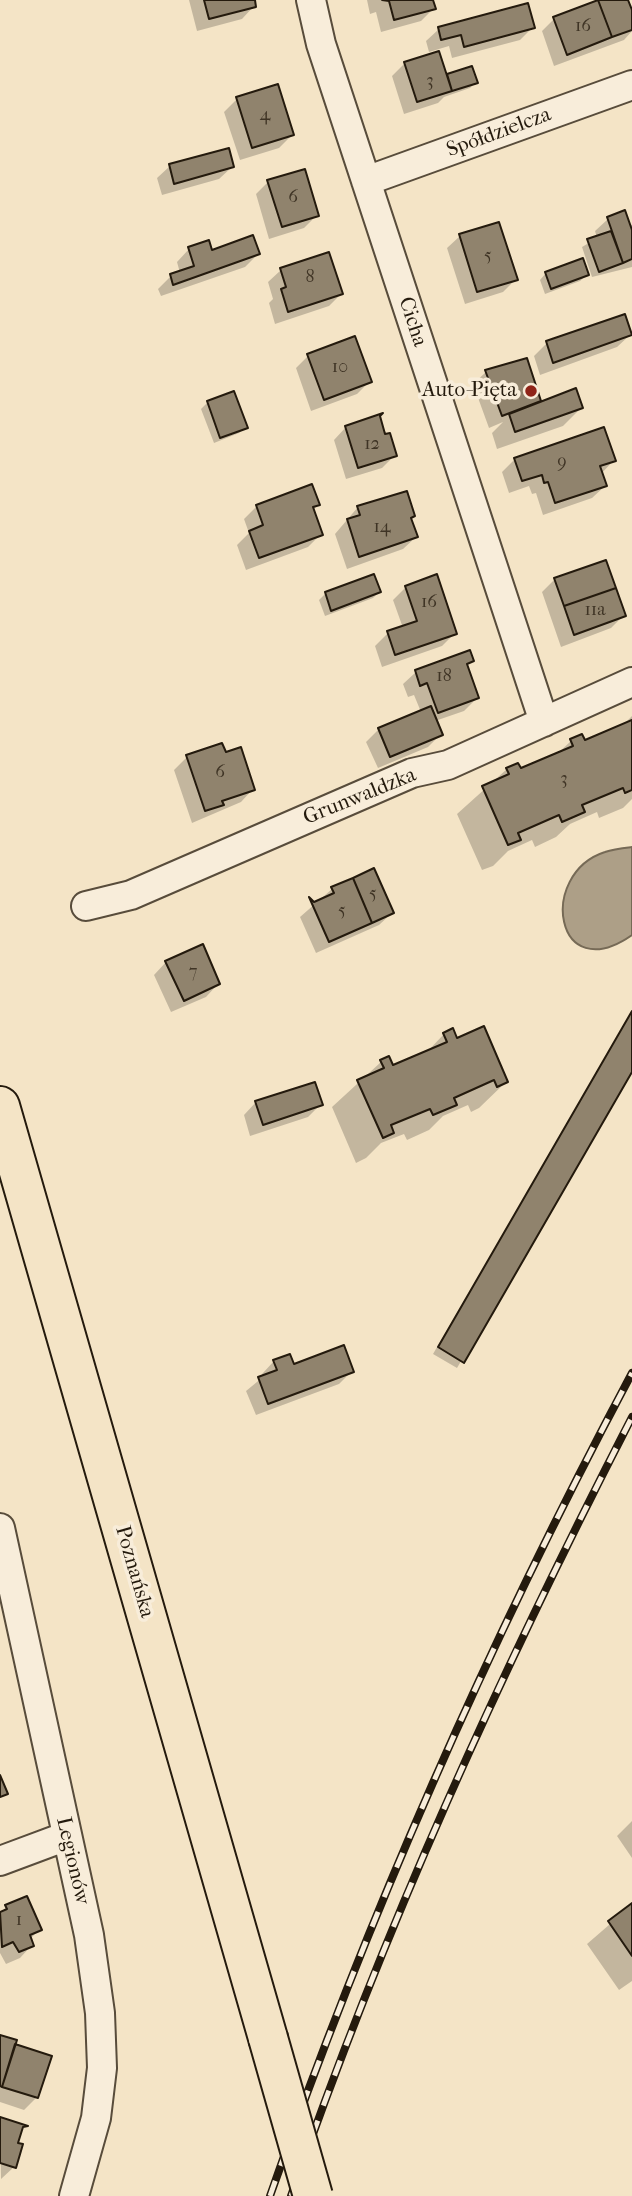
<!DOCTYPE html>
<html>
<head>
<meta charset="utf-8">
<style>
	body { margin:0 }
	canvas { display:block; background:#f4e4c6 }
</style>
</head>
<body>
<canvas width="632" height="2196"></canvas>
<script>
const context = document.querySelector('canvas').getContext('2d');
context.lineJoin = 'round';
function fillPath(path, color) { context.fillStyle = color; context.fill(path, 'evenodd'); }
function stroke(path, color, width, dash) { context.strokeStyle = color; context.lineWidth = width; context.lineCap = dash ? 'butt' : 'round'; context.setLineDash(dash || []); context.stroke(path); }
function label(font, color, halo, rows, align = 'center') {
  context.font = font + ' "IM FELL French Canon",serif'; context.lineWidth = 7; context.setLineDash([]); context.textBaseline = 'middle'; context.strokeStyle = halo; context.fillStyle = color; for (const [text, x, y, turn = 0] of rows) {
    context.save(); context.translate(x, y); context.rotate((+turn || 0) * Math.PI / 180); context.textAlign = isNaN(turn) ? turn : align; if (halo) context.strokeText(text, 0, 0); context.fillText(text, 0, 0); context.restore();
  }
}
const water = new Path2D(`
	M632 847V935C555 989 537 874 605 852 613 849 623 848 632 847Z`);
fillPath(water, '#ad9f87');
stroke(water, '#766a56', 2);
fillPath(new Path2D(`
	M189 0H253L254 6 242 19 197 31Z
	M367 0H431L434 8 421 21 381 32 376 12 370 14Z
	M602 0H626L632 15V31L624 40 554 66 542 31 554 19Z
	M533 27 520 40 452 58 449 46 429 52 426 41 439 29Z
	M405 63 446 76 471 68 476 82 470 88 444 97 438 103 404 114 392 76Z
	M237 99 292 135 279 148 240 160 224 112Z
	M170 166 232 167 219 179 162 195 157 178Z
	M268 182 317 215 304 228 269 239 256 194Z
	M608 219 632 225V267L592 277 582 247 597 238 595 231Z
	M460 236 516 279 503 292 465 304 447 248Z
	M189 249 211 252 258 254 245 267 161 296 158 289 171 276 180 273 177 262Z
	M281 270 341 294 329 306 275 324 269 303 273 299 268 282Z
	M546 273 587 275 580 281 545 294 540 280Z
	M630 335 617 347 540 375 534 356 547 343Z
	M308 356 370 381 357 394 311 411 296 368Z
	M526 361 539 400 532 407 581 408 563 426 497 449 492 433 503 422 489 428 473 384 486 372Z
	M233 394 246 427 239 433 214 443 201 409 207 403Z
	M379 416 395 455 382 468 346 479 334 440 346 427Z
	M515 459 614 460 601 474 605 486 592 498 543 515 536 493 532 494 529 486 509 493 502 472Z
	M318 505 312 511 321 534 308 547 246 570 237 545 249 533 244 519 257 506Z
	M358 507 413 516 410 519 416 537 403 549 347 569 335 534Z
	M555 579 624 615 611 628 561 647 542 592Z
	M406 587 455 633 442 646 382 667 375 646 388 633 403 628 393 600Z
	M379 592 373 598 325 616 319 600 326 593Z
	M472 660 466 666 477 698 464 711 435 721 441 734 428 747 378 768 366 742 379 729 421 712 414 695 408 697 403 684 416 672Z
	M632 716V799L623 808 599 818 597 812 570 824 556 837 535 847 532 840 508 851 493 866 482 870 457 814 507 769 520 771 557 754 571 741 584 743 622 726Z
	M221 745 225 755 253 789 241 802 192 823 174 770 187 757Z
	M332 889 392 913 379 925 316 953 300 917Z
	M166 962 218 984 206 997 171 1012 154 975Z
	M632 1013V1069L457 1368 433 1354Z
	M444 1034 456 1040 506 1082 479 1108 471 1112 468 1105 443 1116 429 1130 407 1140 404 1134 381 1143 366 1158 356 1163 332 1107 381 1062 392 1067 426 1053Z
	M256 1102 321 1104 308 1117 250 1136 244 1115Z
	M274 1361 293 1366 352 1371 339 1384 256 1415 246 1391 263 1377 262 1374Z
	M632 1821V1858L617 1836Z
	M26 1898 40 1929 30 1939 32 1945 20 1958 6 1964 0 1953V1912Z
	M632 1905V1981L619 1990 587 1944Z
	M0 2038 50 2057 37 2097 24 2110 0 2102Z
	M0 2119 16 2144 14 2167 1 2179Z`), '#0003');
const building = new Path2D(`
	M204 0H255L256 7 209 19Z
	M382 0H433L436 9 394 20 389 1Z
	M598 0 612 37 567 55 553 17Z
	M598 0H628L632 10V30L612 37Z
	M528 3 535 28 464 47 461 35 441 40 438 27Z
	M439 51 452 91 417 102 404 62Z
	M472 66 478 83 452 91 447 74Z
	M278 84 294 135 252 148 236 97Z
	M229 148 234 167 174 184 169 164Z
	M305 169 319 216 282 227 267 180Z
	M625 210 632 230V259L623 263 607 217Z
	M499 222 518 280 477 292 459 234Z
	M611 231 623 263 599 272 587 239Z
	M253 235 260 254 173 285 170 274 194 266 188 247 209 240 212 250Z
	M329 252 343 294 288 312 281 289 286 287 280 268Z
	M583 258 589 275 551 289 545 272Z
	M625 314 632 335 553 363 546 341Z
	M355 336 372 382 324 400 307 354Z
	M527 358 541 401 502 416 485 370Z
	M576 388 583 408 515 432 509 414Z
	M234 391 248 428 220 438 207 401Z
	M383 413 380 416 385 434 390 433 397 456 358 468 345 426Z
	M604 427 616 461 600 466 607 486 555 503 548 482 544 483 542 475 522 481 514 458Z
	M312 484 320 505 313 507 323 535 259 558 249 531 263 525 256 505Z
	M407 491 415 516 411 518 418 537 359 557 347 519 360 515 357 506Z
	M606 560 616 588 564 606 554 578Z
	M374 574 381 592 331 611 325 592Z
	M437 574 457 634 395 655 387 631 417 621 405 586Z
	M616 588 626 616 574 635 564 606Z
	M470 650 474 661 467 664 479 698 438 713 427 683 420 686 415 670Z
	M431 706 443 735 390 757 378 728Z
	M632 720V790L625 793 623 788 582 805 585 812 562 822 559 815 518 833 521 840 508 845 482 786 509 774 506 768 518 763 521 768 573 746 570 739 582 734 585 740Z
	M222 743 226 752 241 747 255 790 222 801 224 805 205 811 186 755Z
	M374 868 394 913 372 923 353 878Z
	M353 878 372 923 329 942 309 897 314 902 334 893 331 887Z
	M203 944 220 984 184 1001 165 961Z
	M632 1011V1072L464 1363 438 1347Z
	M484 1026 508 1082 497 1087 494 1080 454 1098 457 1105 433 1115 430 1109 391 1125 394 1133 383 1138 357 1080 384 1068 380 1060 389 1056 393 1065 447 1042 443 1033 453 1028 457 1038Z
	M315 1082 323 1105 263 1125 255 1101Z
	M344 1345 354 1372 268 1404 258 1377 277 1370 273 1360 290 1354 294 1364Z
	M0 1775 8 1794 0 1797Z
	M27 1896 42 1930 30 1935 34 1946 19 1952 13 1942 2 1947 0 1912 7 1909 5 1905Z
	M632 1903V1956L608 1921Z
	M0 2035 17 2040 2 2087 0 2086Z
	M15 2044 52 2056 38 2098 2 2087Z
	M0 2117 28 2126 23 2127 18 2143 23 2144 16 2168 0 2163Z`);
fillPath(building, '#90836d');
stroke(building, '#241a0d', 2);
const minor = new Path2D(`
	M311 0 321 44 544 722
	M366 181 632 85
	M86 906 131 895 412 773 448 765 632 682
	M0 1528 89 1935 100 2013 102 2068 96 2118 74 2196
	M0 1861 67 1836`);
const primary = new Path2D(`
	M0 1106 268 2038`);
stroke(minor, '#584c3b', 32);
stroke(primary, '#241a0d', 42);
stroke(minor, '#f8edda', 28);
stroke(primary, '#f4e4c6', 38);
const rail = new Path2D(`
	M270 2196C369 1913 491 1638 632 1373
	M291 2196C384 1927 502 1670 632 1417`);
stroke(rail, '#241a0d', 8);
stroke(rail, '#f8edda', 5, [16]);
const primaryBridge = new Path2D(`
	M268 2038 313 2196`);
stroke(primaryBridge, '#241a0d', 42, []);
stroke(primaryBridge, '#f4e4c6', 38);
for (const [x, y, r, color] of [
	[531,391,7,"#8f2418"]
]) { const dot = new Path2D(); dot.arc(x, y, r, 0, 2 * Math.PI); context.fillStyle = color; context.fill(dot); stroke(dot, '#f8edda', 2.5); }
label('18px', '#3f3425', null, [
	["16",583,27],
	["3",430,82],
	["4",265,116],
	["6",293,198],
	["5",488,257],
	["8",310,278],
	["10",340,368],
	["12",372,445],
	["9",562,463],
	["14",382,528],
	["16",429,603],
	["11a",595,611],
	["18",444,677],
	["6",220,773],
	["3",564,780],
	["5",373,895],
	["5",342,912],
	["7",193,973],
	["1",19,1921]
]);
label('21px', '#241a0d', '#f8edda', [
	["Spółdzielcza",499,133,-20],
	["Cicha",412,322,72],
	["Grunwaldzka",360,797,-22],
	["Poznańska",134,1572,74],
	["Legionów",72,1861,77]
]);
label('21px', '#241a0d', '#f8edda', [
	["Auto-Pięta",517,391]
], 'right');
</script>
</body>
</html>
